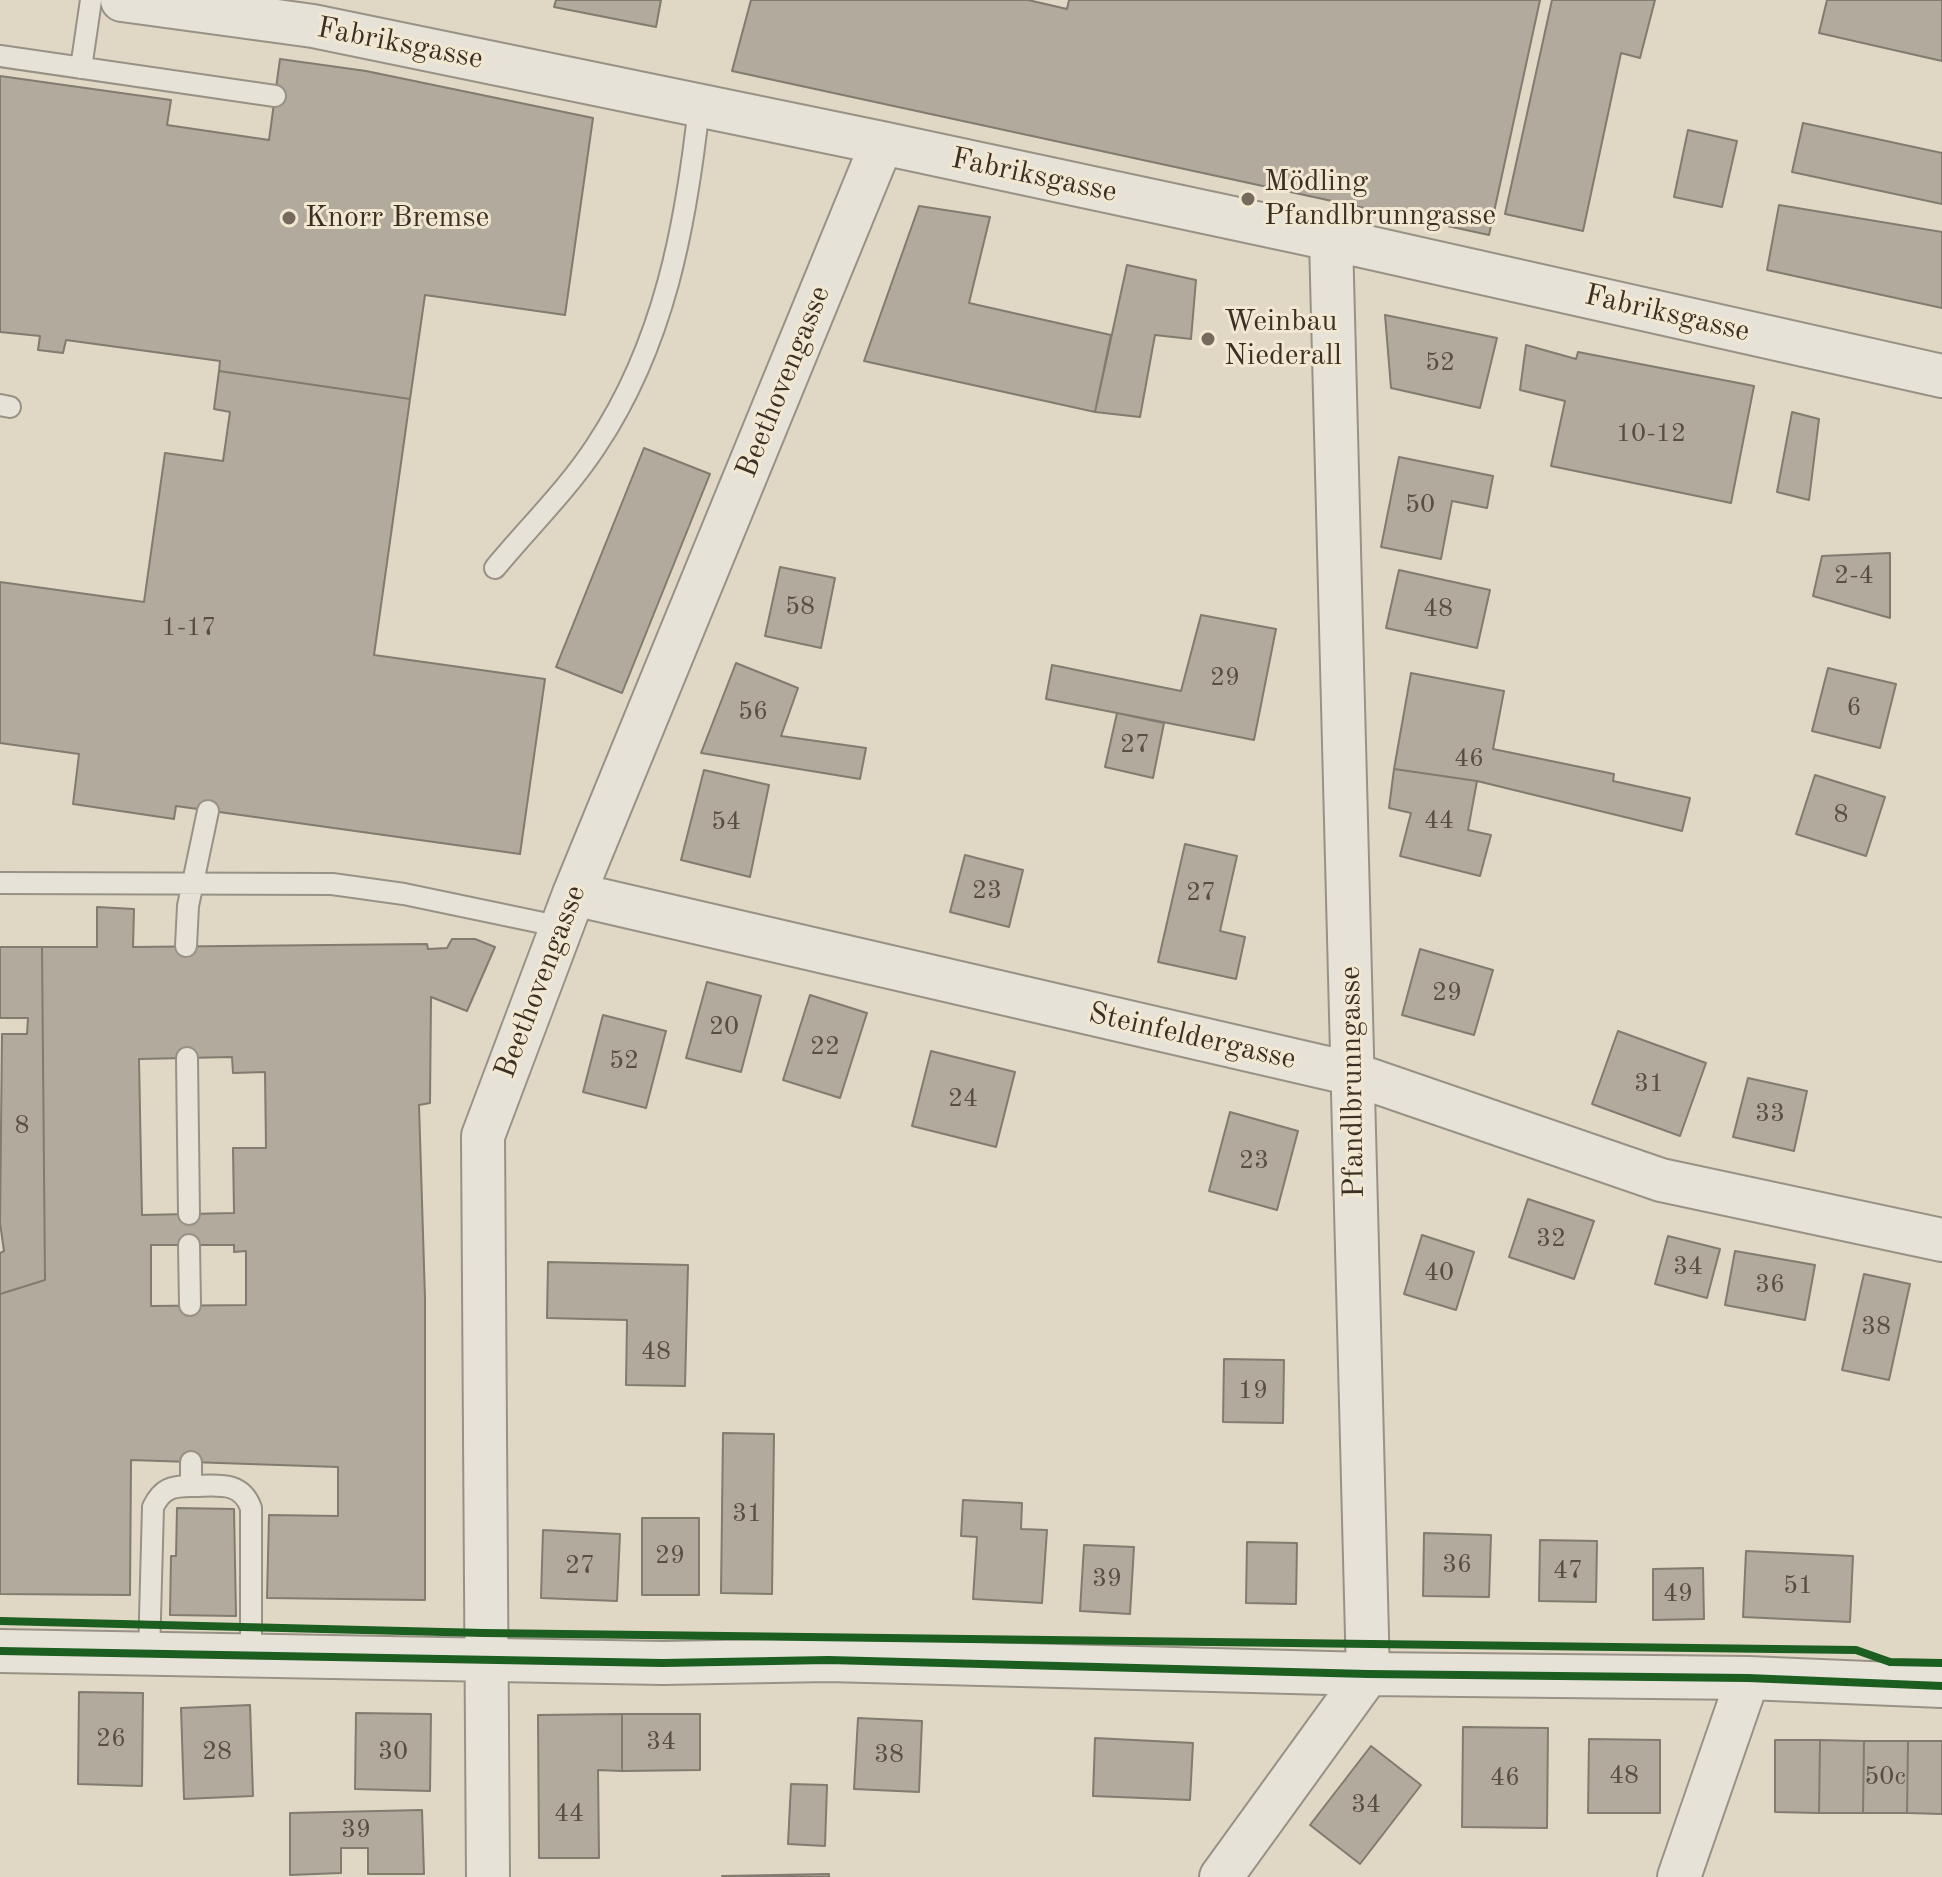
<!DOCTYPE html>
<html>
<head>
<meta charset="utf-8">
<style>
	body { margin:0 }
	canvas { display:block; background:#e0d7c4 }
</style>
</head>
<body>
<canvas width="1942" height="1877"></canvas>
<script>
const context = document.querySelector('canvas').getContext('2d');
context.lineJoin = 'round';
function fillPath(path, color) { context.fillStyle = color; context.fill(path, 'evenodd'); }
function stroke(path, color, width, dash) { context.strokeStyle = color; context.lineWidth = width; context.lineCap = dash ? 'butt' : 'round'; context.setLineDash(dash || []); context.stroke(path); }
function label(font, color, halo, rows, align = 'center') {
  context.font = font + ' "Old Standard TT",serif'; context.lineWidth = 6; context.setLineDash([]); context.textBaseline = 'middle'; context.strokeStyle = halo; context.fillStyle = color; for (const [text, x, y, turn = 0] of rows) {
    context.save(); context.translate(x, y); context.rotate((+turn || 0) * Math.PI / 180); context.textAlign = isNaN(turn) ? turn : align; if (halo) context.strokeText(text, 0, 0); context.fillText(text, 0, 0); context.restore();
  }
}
const building = new Path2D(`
	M556 0H661L656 27 554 7Z
	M751 0H1028L1067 9 1069 0H1540L1489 235 732 71Z
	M1552 0H1655L1640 58 1621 53 1583 231 1505 214Z
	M1827 0H1942V61L1819 33Z
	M280 59 366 71 593 118 565 315 425 295 410 399 219 371 220 361 66 340 63 353 38 350 40 336 0 332V76L171 100 167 125 269 140Z
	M1803 123 1942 153V204L1792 172Z
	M1688 130 1737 141 1722 207 1674 197Z
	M1779 205 1942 232V308L1767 270Z
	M919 206 990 217 969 303 1111 335 1095 412 864 361Z
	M1127 265 1196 280 1191 339 1155 335 1140 417 1095 412Z
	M1385 315 1497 338 1480 408 1391 388Z
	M1526 345 1576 359 1578 352 1754 386 1731 503 1551 466 1565 401 1520 390Z
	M219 371 410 399 374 655 545 679 520 854 176 806 174 819 73 804 79 754 0 743V582L144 602 165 453 223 461 230 412 214 409Z
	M1792 412 1819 419 1809 500 1777 492Z
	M644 448 710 474 622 693 556 667Z
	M1399 457 1493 476 1487 508 1452 501 1441 559 1381 547Z
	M1890 553V618L1813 596 1822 556Z
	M780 567 835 578 821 648 765 636Z
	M1399 570 1490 590 1477 648 1386 628Z
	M1201 615 1276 629 1254 740 1046 699 1052 665 1181 691Z
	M736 663 798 688 781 736 866 748 860 779 701 753Z
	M1828 668 1896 684 1880 748 1812 731Z
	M1411 673 1504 691 1493 749 1614 774 1613 781 1690 798 1682 831 1477 781 1394 769Z
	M1117 713 1164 723 1153 778 1105 767Z
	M1394 769 1477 781 1468 830 1491 835 1480 876 1400 856 1411 813 1389 808Z
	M704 770 769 785 750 877 681 860Z
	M1815 775 1885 797 1866 856 1796 834Z
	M1185 844 1237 856 1220 931 1245 937 1236 979 1158 962Z
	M965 855 1023 870 1009 927 950 912Z
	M97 907 134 909 133 947 427 944 428 949 447 948 452 939H475L495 947 467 1011 431 997 430 1103 419 1105 425 1298V1600L267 1598 269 1515 338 1516V1467L131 1460 130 1595 0 1594V1294L45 1280 42 947H97ZM232 1057 233 1073 265 1072 266 1148H233L234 1213 142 1215 139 1059ZM151 1245H234V1252L246 1251V1305L151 1306Z
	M0 947H42L45 1280 0 1294V1253L4 1251 0 1223 2 1034H27L28 1018H0Z
	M1420 949 1493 970 1474 1035 1402 1015Z
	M707 982 761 996 741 1072 686 1058Z
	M810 995 867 1013 840 1098 783 1080Z
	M603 1015 666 1031 646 1108 583 1092Z
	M1618 1031 1706 1063 1680 1136 1592 1104Z
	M931 1051 1015 1072 996 1147 912 1126Z
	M1748 1078 1807 1091 1794 1151 1733 1137Z
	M1230 1112 1298 1131 1277 1210 1209 1191Z
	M1528 1199 1594 1221 1574 1279 1509 1257Z
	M1422 1235 1474 1252 1456 1310 1404 1294Z
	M1668 1236 1720 1249 1707 1298 1655 1284Z
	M1735 1251 1815 1265 1805 1320 1725 1305Z
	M548 1262 688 1265 685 1386 626 1385 627 1320 547 1318Z
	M1864 1274 1910 1284 1889 1380 1842 1370Z
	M1224 1359 1284 1360 1283 1423 1223 1422Z
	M723 1433 774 1434 772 1594 721 1593Z
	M963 1500 1022 1503 1021 1529 1047 1530 1042 1603 973 1599 977 1537 961 1536Z
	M177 1508 234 1509 236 1616 170 1615 171 1556H176Z
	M642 1518H699V1595H642Z
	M543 1530 620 1534 617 1601 541 1598Z
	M1424 1533 1491 1535 1489 1597 1423 1596Z
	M1540 1540 1597 1541 1596 1602 1539 1601Z
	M1247 1542 1297 1543 1296 1604 1246 1603Z
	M1084 1545 1134 1547 1130 1614 1080 1611Z
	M1746 1551 1853 1556 1850 1622 1743 1617Z
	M1703 1568 1704 1619 1653 1620V1569Z
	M79 1692 143 1693 142 1786 78 1784Z
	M250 1705 253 1796 184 1799 181 1708Z
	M356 1713 431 1714 430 1791 355 1789Z
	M622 1714H700V1770L622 1771Z
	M622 1714V1771L598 1770 599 1858H539L538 1715Z
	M858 1718 922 1721 919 1792 854 1789Z
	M1463 1727 1548 1728 1547 1828 1462 1827Z
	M1095 1738 1193 1743 1190 1800 1093 1796Z
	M1589 1739 1660 1740V1813H1588Z
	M1775 1740H1820L1819 1813 1775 1812Z
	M1820 1740 1864 1741 1863 1813H1819Z
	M1864 1741H1908L1907 1813H1863Z
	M1908 1741H1942V1814L1907 1813Z
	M1371 1746 1421 1785 1360 1864 1310 1825Z
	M791 1784 827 1785 825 1846 788 1844Z
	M422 1810 424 1874H368V1848H341V1873L290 1875V1813Z
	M829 1874V1877L722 1876Z`);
fillPath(building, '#b1aa9d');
stroke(building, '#817b70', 2);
const service = new Path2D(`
	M0 56 275 96
	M81 68 91 0
	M0 405 10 407
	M495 568C528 528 568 489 596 446 664 344 686 226 699 106
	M0 883 332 884 404 894 562 927
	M186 946 188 906 208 811
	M187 1058 189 1214
	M189 1245 190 1305
	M191 1486C217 1486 241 1480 251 1508V1655
	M149 1654 153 1507C162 1489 171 1486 191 1486V1462`);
const minor = new Path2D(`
	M122 0 313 26 882 143 1331 239 1942 376
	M574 894 1353 1074 1661 1180 1942 1240
	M0 1651 663 1663 828 1660 1368 1674 1748 1678 1942 1686
	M488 1877 483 1136 574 894 882 143
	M1221 1877 1368 1674 1331 239
	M1679 1877 1748 1678`);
stroke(service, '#989286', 24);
stroke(minor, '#989286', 46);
stroke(service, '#e7e2d8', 20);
stroke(minor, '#e7e2d8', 42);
stroke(new Path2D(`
	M0 1621 484 1633 1856 1650 1890 1662 1942 1663
	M0 1651 663 1663 828 1660 1368 1674 1748 1678 1942 1686`), '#1b5e20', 8);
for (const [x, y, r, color] of [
	[1248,199,8,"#756a5c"],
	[289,218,8,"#756a5c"],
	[1208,339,8,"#756a5c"]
]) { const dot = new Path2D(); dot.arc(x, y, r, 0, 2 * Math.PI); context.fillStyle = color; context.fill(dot); stroke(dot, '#f2e8d2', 3); }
label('26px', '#594e42', null, [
	["52",1440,363],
	["10-12",1651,434],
	["50",1420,505],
	["2-4",1854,576],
	["58",800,607],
	["48",1438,609],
	["1-17",189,628],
	["29",1225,678],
	["6",1854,708],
	["56",753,712],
	["27",1135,745],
	["46",1469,759],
	["8",1841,815],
	["44",1439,821],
	["54",726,822],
	["23",987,891],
	["27",1201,893],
	["29",1447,993],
	["20",724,1027],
	["22",825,1047],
	["52",624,1061],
	["31",1649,1084],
	["24",963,1099],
	["33",1770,1114],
	["8",22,1126],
	["23",1254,1161],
	["32",1551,1239],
	["34",1688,1267],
	["40",1439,1273],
	["36",1770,1285],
	["38",1876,1327],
	["48",656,1352],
	["19",1253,1391],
	["31",747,1514],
	["29",670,1556],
	["36",1457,1565],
	["27",580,1566],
	["47",1568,1571],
	["39",1107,1579],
	["51",1798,1586],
	["49",1678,1594],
	["26",111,1739],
	["34",661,1742],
	["28",217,1752],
	["30",393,1752],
	["38",889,1755],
	["48",1624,1776],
	["50c",1885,1777],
	["46",1505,1778],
	["34",1366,1805],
	["44",569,1814],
	["39",356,1830]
]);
label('30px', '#3c2f24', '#f2e8d2', [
	["Fabriksgasse",400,44,11],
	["Fabriksgasse",1034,176,12],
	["Fabriksgasse",1667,314,13],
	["Beethovengasse",784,382,-68],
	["Beethovengasse",541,982,-69],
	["Steinfeldergasse",1192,1037,13],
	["Pfandlbrunngasse",1353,1082,-91]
]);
label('30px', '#3c2f24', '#f2e8d2', [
	["Mödling",1264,182],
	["Pfandlbrunngasse",1264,216],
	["Knorr Bremse",305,218],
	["Weinbau",1224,322],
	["Niederall",1224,356]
], 'left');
</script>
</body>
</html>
